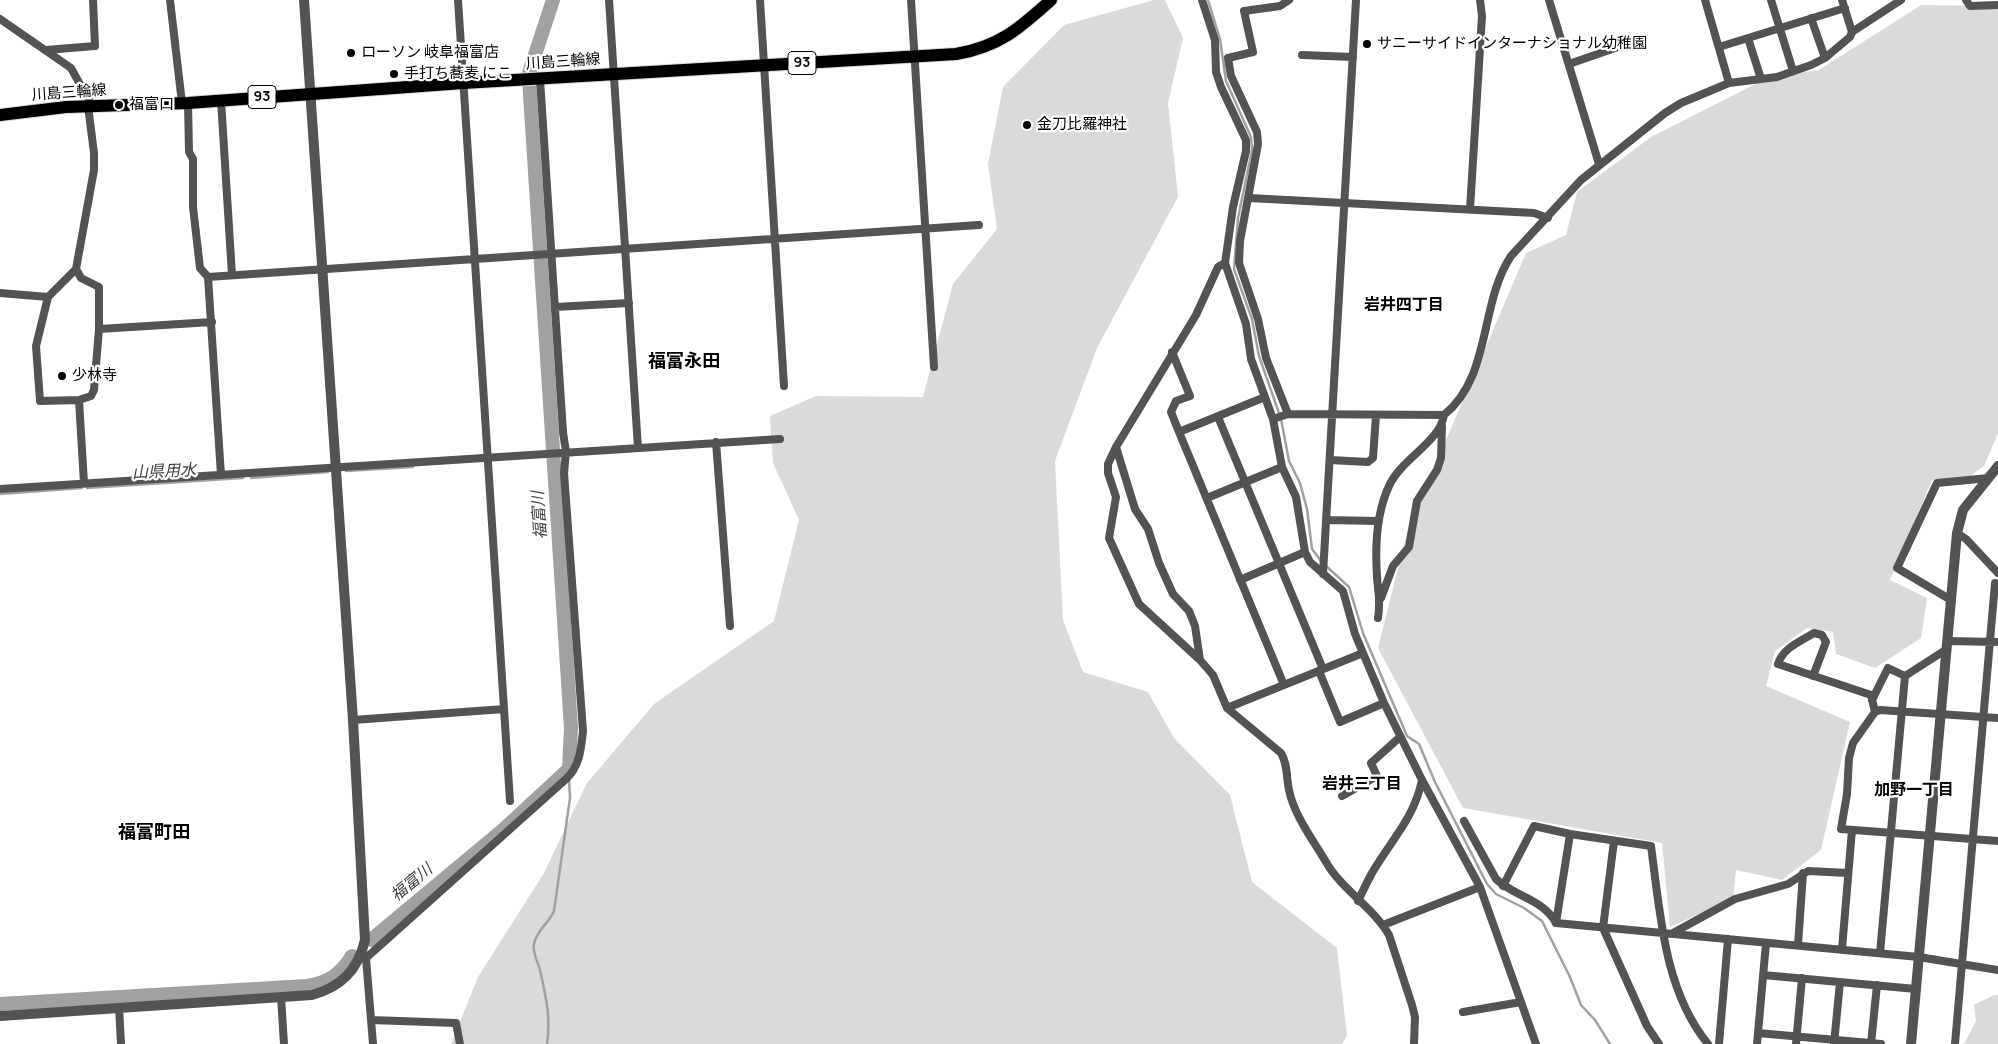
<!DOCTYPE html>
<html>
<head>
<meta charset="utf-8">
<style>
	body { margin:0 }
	canvas { display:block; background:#fff }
</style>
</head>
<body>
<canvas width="1998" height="1044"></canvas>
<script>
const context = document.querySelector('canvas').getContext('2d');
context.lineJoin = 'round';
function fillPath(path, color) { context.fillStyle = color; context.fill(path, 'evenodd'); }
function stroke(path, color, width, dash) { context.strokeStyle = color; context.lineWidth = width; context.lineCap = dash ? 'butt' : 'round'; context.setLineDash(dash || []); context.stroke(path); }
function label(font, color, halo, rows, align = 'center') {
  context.font = font + ' Manrope,"Noto Sans JP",sans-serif'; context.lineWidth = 4.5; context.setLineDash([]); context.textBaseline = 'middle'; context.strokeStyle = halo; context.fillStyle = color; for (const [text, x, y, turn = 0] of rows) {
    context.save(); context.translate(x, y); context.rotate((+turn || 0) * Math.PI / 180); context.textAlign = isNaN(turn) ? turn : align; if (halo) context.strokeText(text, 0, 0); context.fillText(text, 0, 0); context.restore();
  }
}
fillPath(new Path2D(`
	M1154 0H1165L1183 38 1168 103 1178 197 1097 348 1055 461 1063 620 1083 672 1148 692 1174 738 1230 795 1252 882 1337 948 1347 1036 1342 1044H451L478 977 544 873 587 783 654 704 774 621 799 520 773 463 770 416 816 396 923 397 953 284 997 229 988 164 1003 87 1064 25Z
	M1921 5 1998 6V433L1984 466 1962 482 1932 480 1890 580 1927 598 1921 638 1875 668 1836 654 1833 632 1807 628 1775 651 1766 686 1850 722 1821 850 1782 880 1736 870 1733 899 1670 927 1662 843 1463 808 1378 648 1408 529 1526 253 1566 235 1577 192 1651 137 1771 76 1819 70Z
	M1994 995H1998V1044H1964L1976 1021 1974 1005Z`), '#dadada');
stroke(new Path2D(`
	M1208 0 1220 39 1226 81 1251 137 1252 150 1238 218 1234 269 1252 319 1259 356 1281 419 1289 461 1300 483 1307 509 1312 549 1321 561
	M346 471 413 467
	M251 478 328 472
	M87 488 243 478
	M0 494 82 488
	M1325 565 1349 587 1363 633 1407 736 1419 744 1435 782 1487 884 1496 894 1524 908 1542 921 1570 977 1581 1005 1595 1020 1610 1044
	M547 1044C551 1016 546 998 540 970 538 962 532 952 534 944 536 931 549 923 554 911L570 798 569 778`), '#a1a1a1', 2.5);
stroke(new Path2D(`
	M371 940 503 830 569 769 571 728 530 95 529 73 553 0
	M0 1004 307 986C328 983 341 974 352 956`), '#a1a1a1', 14);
const primary = new Path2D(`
	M0 115 66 107 188 103 463 83 956 54C999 47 1020 28 1051 0`);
stroke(primary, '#dbdbdb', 14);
stroke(new Path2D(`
	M170 0 182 103
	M458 0 510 801
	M609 0 638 448
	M760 0 784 386
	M911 0 934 367
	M1202 0 1215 40 1216 72 1221 87 1246 140V151L1233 207 1225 263 1246 324 1251 359 1273 419 1282 467 1296 497 1305 552 1310 562 1343 591 1355 634 1384 703 1422 780 1480 887 1536 1044
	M1549 0 1599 164
	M1705 0 1729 83
	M1771 0 1793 71
	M1842 0 1852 32
	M1966 0 1970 6 1998 5
	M1811 18 1825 58
	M0 19 71 68 92 106
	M1748 38 1761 79
	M1719 47 1845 8
	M46 50 95 46 93 0
	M1302 55 1353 57
	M1569 64 1618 47
	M221 100 232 275
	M188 103 189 152 193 159V207L200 268 208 277 221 475
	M1249 198 1534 213 1548 218
	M1470 209 1482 16 1480 0
	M1225 263 1218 267 1196 315 1116 447 1135 509 1148 529 1159 563 1173 594 1189 611 1195 626 1200 660 1213 675 1227 708 1281 753C1288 765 1286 776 1289 790 1294 815 1313 840 1326 862 1342 890 1373 907 1389 935L1412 1005 1415 1017 1414 1044
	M76 269 81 278 99 287V329L94 390 91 396 79 400 84 483
	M208 277 979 225
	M0 293 48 297 76 269 94 170V153L88 106
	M48 297 36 346 40 401 79 400
	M555 307 629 303
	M99 329 212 322
	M1172 352 1190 396 1176 401 1171 412 1179 432
	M1265 397 1179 432 1284 685
	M1288 414 1266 358 1258 319 1239 263 1240 241 1258 144 1257 132 1231 76 1228 58 1253 52 1244 11 1280 6 1289 0
	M1218 417 1323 669
	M1273 419 1288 414 1444 415C1492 376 1479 304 1511 256L1581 180 1665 113 1681 103 1729 83 1777 77 1811 65 1825 58 1850 37 1852 32 1901 0
	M716 442 730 626
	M1116 447 1108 464V473L1116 497 1109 538 1139 604 1200 660
	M1330 460 1368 462 1373 458 1376 415
	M0 489 780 439
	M1207 498 1282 467
	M1327 520 1378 521
	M1957 533 1966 539 1998 573
	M1323 574 1356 0
	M1240 580 1305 552
	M1381 598 1393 566 1409 547 1417 501 1437 470 1441 458 1442 426
	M1951 600 1897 568 1937 483 1989 478
	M1378 618C1381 599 1378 595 1377 576 1375 547 1376 514 1389 486 1401 459 1440 442 1444 415
	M1947 641 1998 642
	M1319 671 1340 722 1384 703
	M1813 676 1826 642 1822 635 1814 633C1799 642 1783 648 1778 664L1871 695 1875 712
	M1872 700 1888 668 1905 676
	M1227 708 1363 653
	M1998 718 1880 710 1875 712 1853 743 1849 758 1847 794 1841 829 1998 841
	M353 720 504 709
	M1342 796 1377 776 1371 763 1400 737
	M1464 821 1496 879C1515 897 1543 899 1556 923L1919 957 1998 970
	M1614 841 1603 928 1647 1026 1659 1044
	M1503 886 1534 826 1570 834 1651 846C1660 912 1664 991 1708 1044
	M1358 901C1363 891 1367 882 1372 873 1391 840 1414 819 1422 780
	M1556 923 1570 834
	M1383 925 1480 887
	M1673 933 1735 899 1788 884 1808 871 1848 873
	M1798 945 1803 873
	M1842 949 1852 830
	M1880 953 1905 676 1947 649
	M362 955 366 958 566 779C580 766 581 749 583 731L564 473 566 452 563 432 540 79
	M366 958 373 1044
	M1763 975 1916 989
	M281 997 284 1044
	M119 1007 121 1044
	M1463 1012 1521 1002
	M371 1020 456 1023 460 1044
	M1758 1033 1881 1044
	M1719 1044 1728 939
	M1757 1044 1766 943
	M1796 1044 1802 978
	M1834 1044 1840 982
	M1871 1044 1877 985
	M1955 1044 1995 583`), '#535353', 8);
stroke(new Path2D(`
	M0 1016 312 995C341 987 358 970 365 940L353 720 304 0
	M1911 1044 1957 533 1963 510 1998 466`), '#535353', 10);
stroke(primary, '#000', 12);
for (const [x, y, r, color] of [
	[1367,44,5,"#000"],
	[351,53,5,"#000"],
	[394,74,5,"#000"],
	[119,105,5,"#000"],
	[1027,125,5,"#000"],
	[62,376,5,"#000"]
]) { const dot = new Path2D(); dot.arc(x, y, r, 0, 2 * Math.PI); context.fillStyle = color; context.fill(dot); stroke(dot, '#fff', 2); }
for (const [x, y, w] of [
	[802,63,28],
	[262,97,28]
]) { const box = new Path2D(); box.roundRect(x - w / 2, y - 11.5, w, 23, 4); context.fillStyle = '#fff'; context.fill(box); stroke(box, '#000', 1); }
label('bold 14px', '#000', null, [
	["93",802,63],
	["93",262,97]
]);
label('15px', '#000', '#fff', [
	["サニーサイドインターナショナル幼稚園",1377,44],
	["ローソン 岐阜福富店",361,53],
	["手打ち蕎麦 にこ",404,74],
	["福富口",129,105],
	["金刀比羅神社",1037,125],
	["少林寺",72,376]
], 'left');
label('15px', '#000', '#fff', [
	["川島三輪線",563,62,-4],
	["川島三輪線",69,93,-4]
]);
label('bold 16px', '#000', '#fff', [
	["岩井四丁目",1404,306],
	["岩井三丁目",1362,785],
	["加野一丁目",1914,791]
]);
label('italic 16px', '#424242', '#fff', [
	["山県用水",164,472,-3],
	["福富川",540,515,-94],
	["福富川",412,883,-40]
]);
label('bold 18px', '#000', '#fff', [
	["福富永田",684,362],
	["福富町田",154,833]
]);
</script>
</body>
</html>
